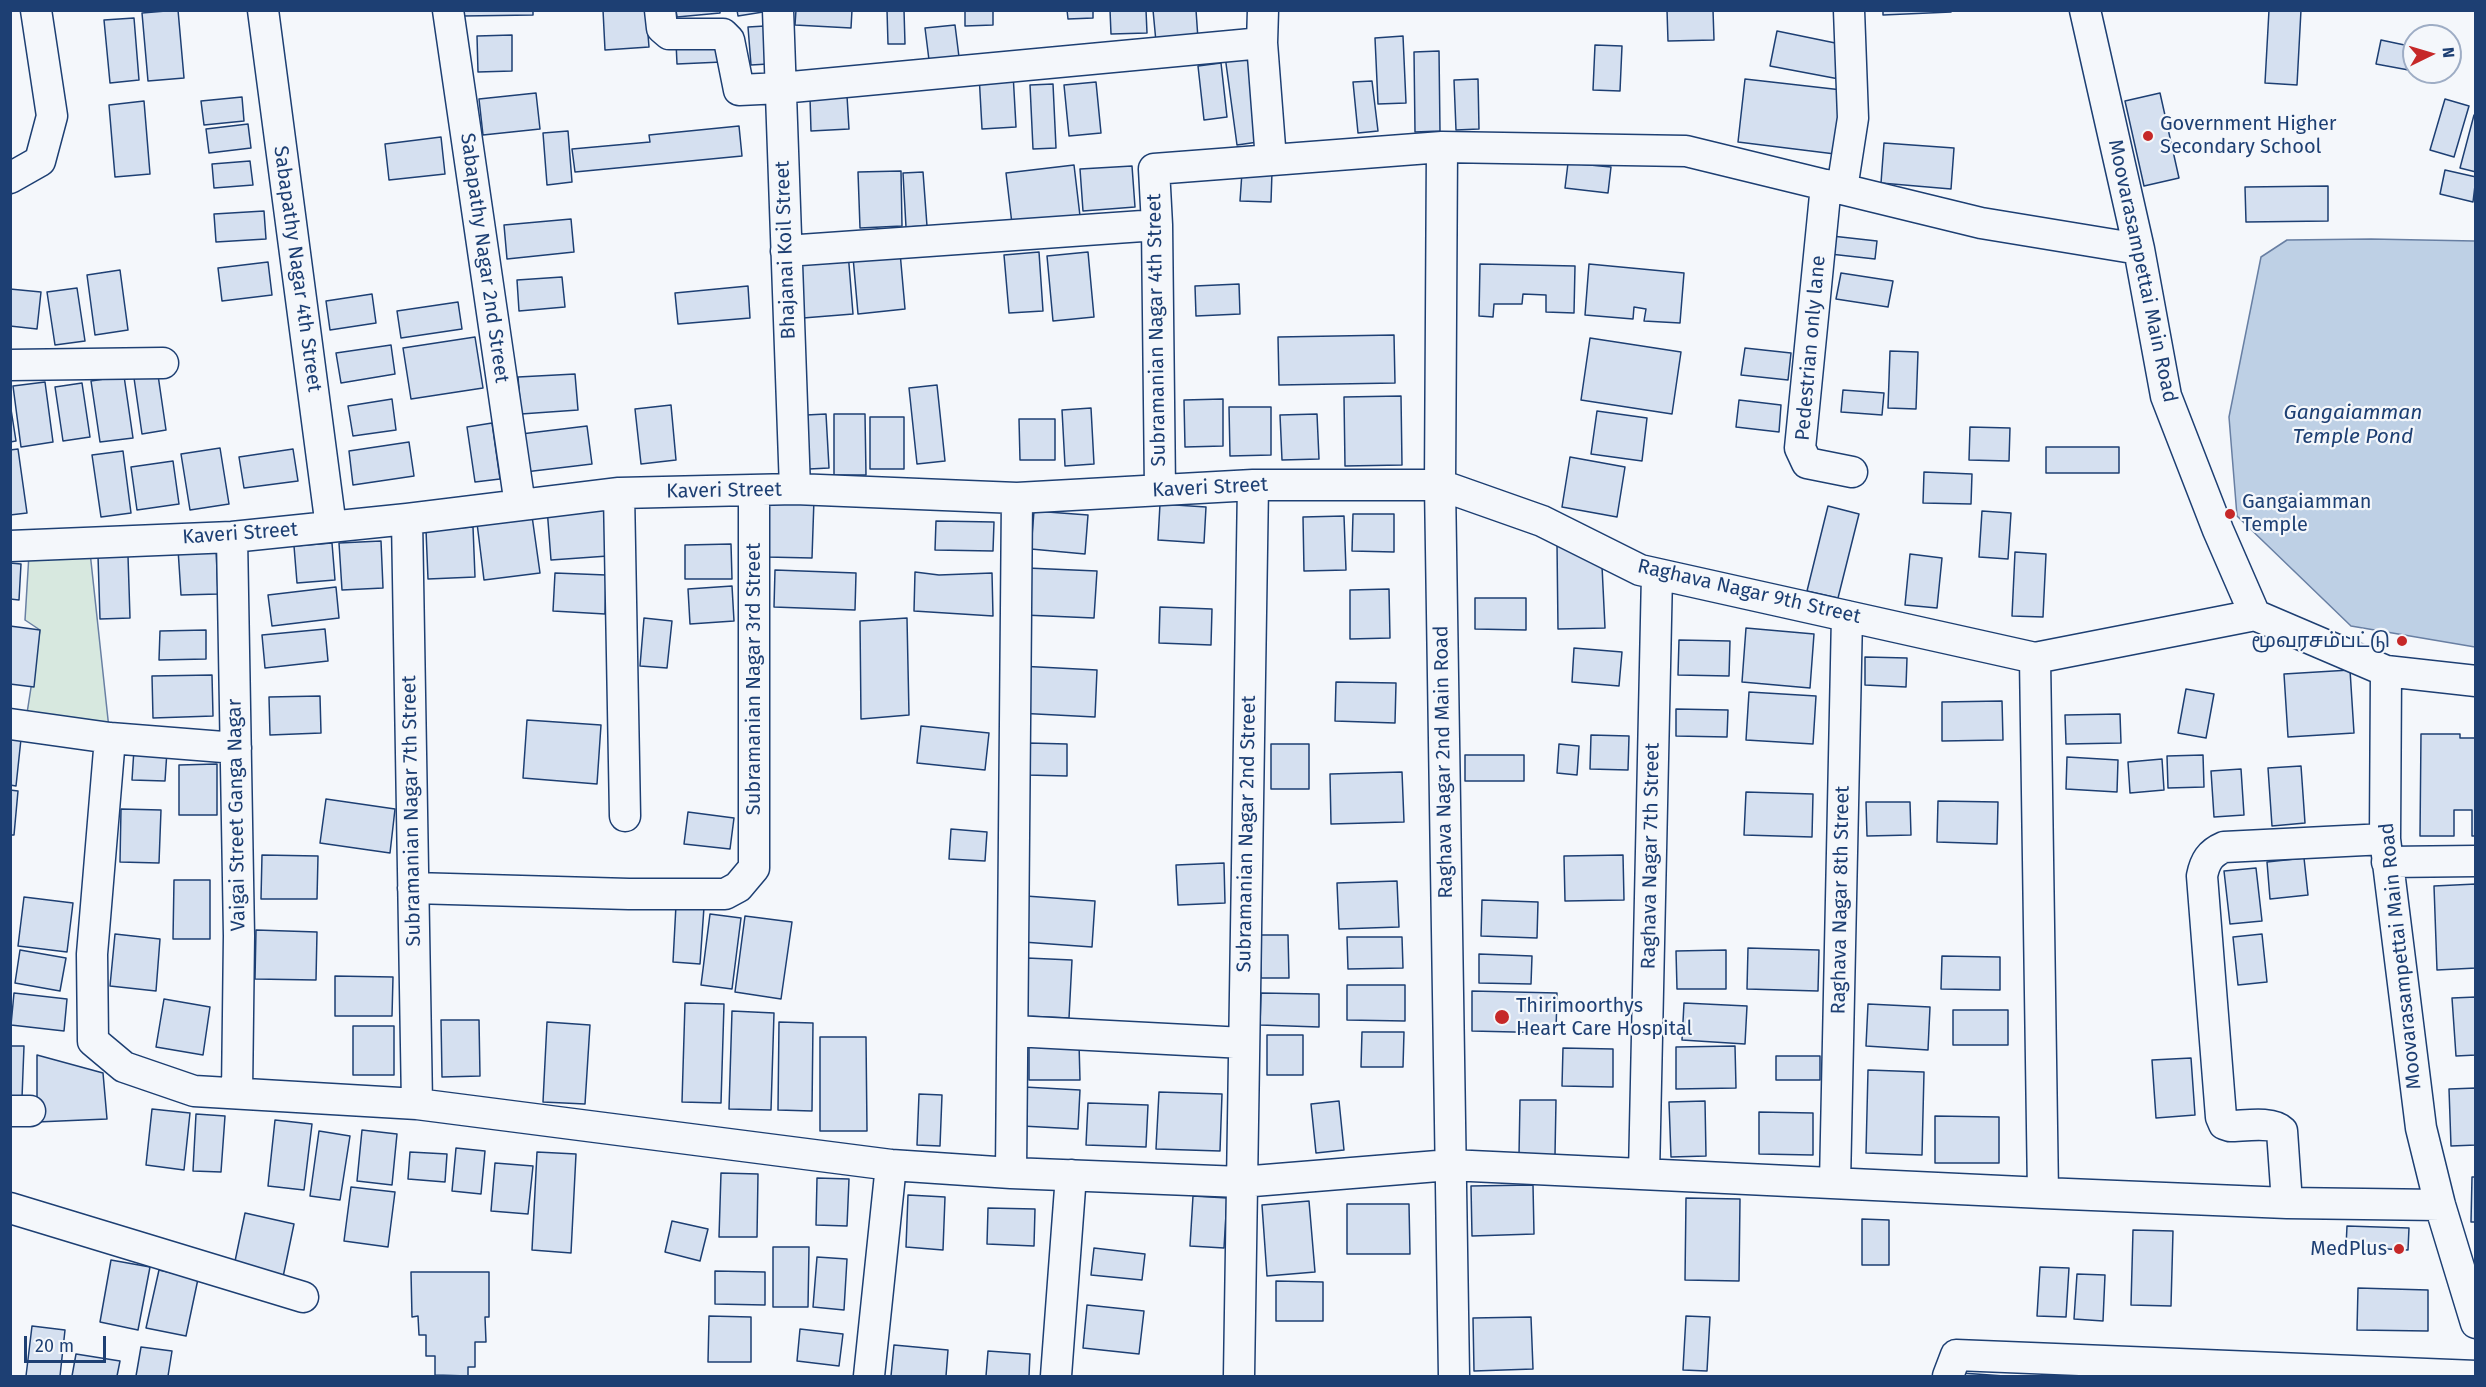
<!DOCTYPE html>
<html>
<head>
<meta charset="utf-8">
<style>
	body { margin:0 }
	#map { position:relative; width:2486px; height:1387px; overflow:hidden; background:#f4f7fb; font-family:"Fira Sans",sans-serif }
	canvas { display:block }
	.frame { position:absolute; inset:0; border:12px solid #1d3f73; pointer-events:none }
	.north { position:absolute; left:2402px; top:24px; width:60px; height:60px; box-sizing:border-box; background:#f4f7fb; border:2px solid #9eadc5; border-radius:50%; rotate:85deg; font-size:16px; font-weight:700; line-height:24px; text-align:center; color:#1d3f73 }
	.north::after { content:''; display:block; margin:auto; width:21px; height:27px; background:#c62828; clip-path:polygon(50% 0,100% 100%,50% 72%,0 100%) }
	.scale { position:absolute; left:24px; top:1336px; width:82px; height:27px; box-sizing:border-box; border:3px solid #1d3f73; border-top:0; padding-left:8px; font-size:18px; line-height:21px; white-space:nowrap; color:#1d3f73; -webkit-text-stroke:4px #f4f7fb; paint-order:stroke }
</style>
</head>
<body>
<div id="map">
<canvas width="2486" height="1387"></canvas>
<div class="frame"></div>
<div class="north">N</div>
<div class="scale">20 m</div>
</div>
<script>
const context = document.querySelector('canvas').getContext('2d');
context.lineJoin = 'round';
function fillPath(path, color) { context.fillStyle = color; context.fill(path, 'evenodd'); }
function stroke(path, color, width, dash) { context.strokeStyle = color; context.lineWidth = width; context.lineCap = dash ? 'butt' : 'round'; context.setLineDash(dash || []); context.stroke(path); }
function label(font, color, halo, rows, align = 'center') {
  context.font = font + ' "Fira Sans","Noto Sans Tamil",sans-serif'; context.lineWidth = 4.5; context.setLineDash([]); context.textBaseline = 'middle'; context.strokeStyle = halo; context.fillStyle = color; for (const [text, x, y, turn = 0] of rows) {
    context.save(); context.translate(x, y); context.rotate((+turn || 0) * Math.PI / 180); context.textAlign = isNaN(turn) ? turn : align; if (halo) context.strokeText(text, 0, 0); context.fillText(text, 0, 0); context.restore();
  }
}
const green = new Path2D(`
	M90 552 110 738 25 726 40 630 25 620 29 554Z`);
fillPath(green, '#d7e8df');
stroke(green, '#687fa3', 1.5);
const water = new Path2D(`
	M2371 239 2475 241V647L2351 626 2237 516 2229 417 2261 257 2287 240Z`);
fillPath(water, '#bed0e5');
stroke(water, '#687fa3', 1.5);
const building = new Path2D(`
	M178 10 184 78 148 81 142 13Z
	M463 10H533V15L463 16Z
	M603 10H646L649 47 605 50Z
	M676 10H720V13L677 17Z
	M737 10H763V12L738 16Z
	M796 10H852L851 28 795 25Z
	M887 10H904L905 44H888Z
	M965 10H993V25L965 26Z
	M1067 10H1093V18L1068 19Z
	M1110 10H1146L1147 33 1111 34Z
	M1153 10H1196L1198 39 1156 42Z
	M1667 10H1713L1714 40 1668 41Z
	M1883 10H1950L1951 12 1883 15Z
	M2269 10H2301L2297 85 2265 83Z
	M134 18 139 80 110 83 104 20Z
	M955 25 959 57 929 60 925 28Z
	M765 26 768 64 751 65 748 27Z
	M1777 31 1845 45 1839 79 1770 66Z
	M512 35V71L478 72 477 36Z
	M1403 36 1406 103 1378 104 1375 38Z
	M721 40 722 62 677 64 676 42Z
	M2381 40 2414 47V71L2376 64Z
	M1595 45 1622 46 1620 91 1593 90Z
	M1439 51 1440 131 1415 132 1414 52Z
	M1252 52 1265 141 1237 145 1225 56Z
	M1221 63 1227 117 1204 120 1198 66Z
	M2417 72H2445L2444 77Z
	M1013 73 1016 127 982 129 979 74Z
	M1478 79 1479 129 1456 130 1454 80Z
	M1745 79 1842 90 1835 154 1738 142Z
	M1372 81 1378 131 1358 133 1353 82Z
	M1096 82 1101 133 1069 136 1064 85Z
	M1053 84 1056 148 1033 149 1030 85Z
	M536 93 540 129 483 135 479 99Z
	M2160 93 2179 178 2144 186 2125 101Z
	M847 96 849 129 811 131 810 98Z
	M242 97 244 121 204 125 201 101Z
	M2445 99 2469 106 2454 157 2430 150Z
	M144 101 150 174 115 177 109 105Z
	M2474 115H2476V172L2460 168Z
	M248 124 251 148 209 153 206 129Z
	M739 126 742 156 575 172 572 149 650 142 649 135Z
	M568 131 572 182 547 185 543 133Z
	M441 137 445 174 389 180 385 144Z
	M1884 143 1954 148 1951 189 1881 183Z
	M250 161 253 185 214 188 212 164Z
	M1568 163 1611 167 1608 193 1565 188Z
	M1074 165 1080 216 1012 224 1006 173Z
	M1132 166 1135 207 1083 211 1080 169Z
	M2445 170 2476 177 2473 202 2440 194Z
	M901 171 902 226 860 228 858 172Z
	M923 172 927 226 906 227 903 173Z
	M1242 172H1272L1271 202 1240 201Z
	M2328 186V221L2246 222 2245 187Z
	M264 211 266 239 216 242 214 214Z
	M571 219 574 252 507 259 504 225Z
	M1832 236 1877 241 1875 259 1830 254Z
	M848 252 853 314 803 318 798 256Z
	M900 252 905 309 858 314 853 257Z
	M1039 252 1043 311 1009 313 1004 255Z
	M1088 252 1094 317 1053 321 1047 256Z
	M268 262 272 295 222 301 218 268Z
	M1480 264 1575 266 1574 313 1546 312V295L1523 294 1522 304H1494L1493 317 1479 316Z
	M1589 264 1684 273 1680 323 1644 321 1646 309 1634 307 1633 319 1585 315Z
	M120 270 128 330 95 335 87 275Z
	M1841 273 1893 281 1888 307 1836 299Z
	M562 277 565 307 519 311 517 280Z
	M1239 284 1240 314 1196 316 1195 286Z
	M748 286 750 318 678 324 675 293Z
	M77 288 85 341 55 345 47 292Z
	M10 289 41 292 37 329 10 326Z
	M372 294 376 323 330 330 326 301Z
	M458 302 462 329 401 338 397 311Z
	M1394 335 1395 383 1279 385 1278 337Z
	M475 337 483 388 411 399 403 348Z
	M1590 338 1681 352 1672 414 1581 400Z
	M391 345 395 374 341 383 336 353Z
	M1745 348 1791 353 1788 380 1741 375Z
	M1890 351 1918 352 1916 409 1888 408Z
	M575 374 578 410 521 414 518 377Z
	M158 375 166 430 142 434 134 378Z
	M124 376 133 438 100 442 91 381Z
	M45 382 53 442 21 447 13 386Z
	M82 383 90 437 63 441 55 387Z
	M937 385 945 461 917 464 909 388Z
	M1843 390 1884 393 1882 415 1841 412Z
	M1401 396 1402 465 1345 466 1344 397Z
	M392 399 396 430 353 436 348 406Z
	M1223 399V446L1185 447 1184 400Z
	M1739 400 1781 405 1779 432 1736 427Z
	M10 403 16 441 10 442Z
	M671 405 676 460 641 464 635 409Z
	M1229 407H1271V455L1230 456Z
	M1091 408 1094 464 1065 466 1062 410Z
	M1597 411 1647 418 1642 461 1591 454Z
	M826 414 829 468 809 469 806 415Z
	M834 414H865L866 475H834Z
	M1317 414 1319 459 1282 460 1280 415Z
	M870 417H904V469H870Z
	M1019 419H1055V460H1020Z
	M492 423 500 479 475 482 467 427Z
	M587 426 592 464 525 472 521 434Z
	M1970 427 2010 428 2009 461 1969 460Z
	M409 442 414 476 353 485 349 451Z
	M2046 447H2119V473H2046Z
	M220 448 229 504 190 510 181 454Z
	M18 449 27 513 10 515V450Z
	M293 449 298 481 244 488 239 457Z
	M123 451 131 513 101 517 92 455Z
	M1570 457 1625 467 1617 517 1562 507Z
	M173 461 179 504 137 510 131 467Z
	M1924 472 1972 474 1971 504 1923 503Z
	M767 497 814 499 812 558 766 557Z
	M604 504 608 556 551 560 547 508Z
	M1160 504 1206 507 1204 543 1158 540Z
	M1828 506 1859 514 1838 598 1807 591Z
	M1034 511 1088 515 1085 554 1031 549Z
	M1982 511 2011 513 2008 559 1979 557Z
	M1353 514H1394V552L1352 551Z
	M532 516 540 573 484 580 477 523Z
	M1344 516 1346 570 1304 571 1303 517Z
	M936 521 994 522 993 551 935 550Z
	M473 527 475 577 428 579 426 530Z
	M381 541 383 588 342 590 339 543Z
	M332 543 335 580 297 583 294 546Z
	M731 544 732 579H685V545Z
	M1557 544 1602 566 1605 628 1558 629Z
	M216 548 218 594 181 595 178 549Z
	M2015 552 2046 554 2043 617 2012 616Z
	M1910 554 1942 558 1937 608 1905 605Z
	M98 556H128L130 618 100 619Z
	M10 563 21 564 19 600 10 599Z
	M1027 568 1097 571 1094 618 1024 615Z
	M775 570 856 573 855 610 774 607Z
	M915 572 939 575 992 573 993 616 914 611Z
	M555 573 606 575 605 614 553 611Z
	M732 586 734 621 690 624 688 589Z
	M336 587 339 618 272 626 268 595Z
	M1389 589 1390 638 1350 639V590Z
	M1475 598H1526V630L1475 629Z
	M1160 607 1212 609 1211 645 1159 643Z
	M644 618 672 621 667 668 640 666Z
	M907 618 909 715 861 719 860 621Z
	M10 626 40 630 34 687 10 684Z
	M1746 628 1814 634 1810 688 1742 682Z
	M325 629 328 661 265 668 262 635Z
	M206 630V659L159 660 160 631Z
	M1679 640 1730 641 1729 676 1678 675Z
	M1574 648 1622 652 1619 686 1572 682Z
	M1865 657 1907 658 1906 687 1865 685Z
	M1019 666 1097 670 1095 717 1017 713Z
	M2350 670 2354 733 2288 737 2284 674Z
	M212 675 213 716 153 718 152 676Z
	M1336 682 1396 683 1395 723 1335 721Z
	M2186 689 2214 694 2206 738 2178 733Z
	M1749 692 1816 696 1813 744 1746 740Z
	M320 696 321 733 270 735 269 697Z
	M2002 701 2003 740 1942 741V702Z
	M1676 709 1728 710 1727 737 1676 736Z
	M2120 714 2121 743 2066 744 2065 715Z
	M527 720 601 725 597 784 523 778Z
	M921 726 989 733 985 770 917 763Z
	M2421 734H2460V738H2476V836H2472V810H2454V836H2420Z
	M1591 735 1629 736 1628 770 1590 769Z
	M10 738 21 739 16 786 10 785Z
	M1028 743 1067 744V776L1027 775Z
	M1271 744H1309V789H1271Z
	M1559 744 1579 746 1577 775 1557 773Z
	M134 749 167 751 165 781 132 780Z
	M1465 755H1524V781H1465Z
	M2203 755 2204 787 2168 788 2167 756Z
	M2067 757 2118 760 2117 792 2066 789Z
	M2162 759 2164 790 2130 793 2128 762Z
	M217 764V815H179V765Z
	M2301 766 2305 823 2272 826 2268 768Z
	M2241 769 2244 815 2214 817 2211 771Z
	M1402 772 1404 822 1331 824 1330 774Z
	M10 790 18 791 14 835H10Z
	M1746 792 1813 794 1812 837 1744 835Z
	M326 799 395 809 390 853 320 843Z
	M1938 801 1998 802 1997 844 1937 842Z
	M1866 802H1910L1911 835 1867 836Z
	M121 809 161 810 159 863 120 862Z
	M688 812 734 818 730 849 684 844Z
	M951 829 987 832 985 861 949 859Z
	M262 855 318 856 317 899H261Z
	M1623 855 1624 900 1565 901 1564 856Z
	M2304 858 2308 895 2270 899 2267 862Z
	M1224 863 1225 903 1178 905 1176 865Z
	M2256 868 2262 921 2230 924 2224 871Z
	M174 880H210V939H173Z
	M1397 881 1399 927 1339 929 1337 883Z
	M2476 884V968L2437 970 2434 886Z
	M1026 896 1095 901 1092 947 1023 942Z
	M24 897 73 903 67 952 18 946Z
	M1482 900 1538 902 1537 938 1481 936Z
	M676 905 704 907 700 964 673 962Z
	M710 914 741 918 732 989 701 985Z
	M745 916 792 922 781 999 735 992Z
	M256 930 317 932 316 980 255 979Z
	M115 934 160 939 156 991 110 986Z
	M2262 934 2267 982 2238 985 2233 937Z
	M1260 935H1288L1289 978H1261Z
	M1347 937H1402L1403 968 1348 969Z
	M1748 948 1819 950 1818 991 1747 989Z
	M20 950 66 958 60 991 15 983Z
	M1726 950V989H1677L1676 951Z
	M1479 954 1532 956 1531 984 1479 983Z
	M1942 956 2000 957V990L1941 989Z
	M1027 958 1072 960 1069 1018 1024 1016Z
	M335 976 393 977 392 1016H335Z
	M1347 985H1405V1021L1347 1020Z
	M1472 991 1557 993 1556 1033 1472 1031Z
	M14 993 67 999 64 1031 11 1025Z
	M1261 993 1319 994V1027L1260 1025Z
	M2476 997V1055L2456 1056 2452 998Z
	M164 999 210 1007 203 1055 156 1047Z
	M685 1003 724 1004 721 1103 682 1102Z
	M1684 1003 1747 1006 1745 1044 1682 1040Z
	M1868 1004 1930 1007 1928 1050 1866 1046Z
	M1953 1010H2008V1045H1953Z
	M732 1011 774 1013 771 1110 729 1109Z
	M441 1020H479L480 1076 442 1077Z
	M547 1022 590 1025 585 1104 543 1102Z
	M779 1022 813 1023 812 1111 778 1110Z
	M353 1026H394V1075H353Z
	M1362 1032H1404L1403 1067H1361Z
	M1267 1035H1303V1075H1267Z
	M820 1037H866L867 1131H820Z
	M1029 1043H1079L1080 1080H1029Z
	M10 1046H24L22 1098 10 1097Z
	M1735 1046 1736 1088 1676 1089V1047Z
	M1563 1048 1613 1049V1087L1562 1086Z
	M37 1055 103 1073 107 1119 37 1122Z
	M1776 1056H1820V1080H1776Z
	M2191 1058 2195 1115 2156 1118 2152 1060Z
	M1868 1070 1924 1072 1922 1155 1866 1153Z
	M1024 1087 1080 1090 1078 1129 1022 1126Z
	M2476 1088V1145L2451 1146 2449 1089Z
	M1159 1092 1222 1094 1220 1151 1156 1149Z
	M919 1094 942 1095 940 1146 917 1145Z
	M1520 1100H1556L1555 1155H1519Z
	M1339 1101 1344 1150 1316 1153 1311 1104Z
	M1705 1101 1706 1156 1671 1157 1669 1102Z
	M1088 1103 1148 1105 1146 1147 1086 1145Z
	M152 1109 190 1113 184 1170 146 1165Z
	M1759 1112 1813 1113V1155L1759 1154Z
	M196 1114 225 1116 221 1172 193 1171Z
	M1935 1116 1999 1117V1163H1935Z
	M275 1120 312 1124 304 1190 268 1186Z
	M362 1130 397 1134 392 1185 357 1181Z
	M319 1131 350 1136 340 1200 310 1196Z
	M456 1148 485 1151 481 1194 452 1191Z
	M410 1152 447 1154 445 1182 408 1179Z
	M537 1152 576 1154 571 1253 532 1250Z
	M495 1163 533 1166 528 1214 491 1211Z
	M721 1173 758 1174 757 1237H719Z
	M2472 1177H2476V1222H2471Z
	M817 1178 849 1179 847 1226 816 1225Z
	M1533 1185 1534 1234 1472 1236 1471 1186Z
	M351 1187 395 1192 388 1247 344 1241Z
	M908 1195 945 1197 943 1250 906 1247Z
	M1193 1196 1227 1198 1224 1248 1190 1246Z
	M1686 1198 1740 1199 1739 1281 1685 1280Z
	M1309 1201 1315 1272 1267 1276 1262 1205Z
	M1347 1204H1409L1410 1254H1347Z
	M988 1208 1035 1209 1034 1246 987 1244Z
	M245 1213 294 1224 283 1277 234 1266Z
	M1862 1219 1889 1220V1265H1862Z
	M672 1221 708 1229 700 1261 665 1252Z
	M2347 1226 2409 1228 2408 1250 2346 1247Z
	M2133 1230 2173 1231 2171 1306 2131 1305Z
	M773 1247H809L808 1307H773Z
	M1094 1248 1145 1254 1142 1280 1091 1275Z
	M817 1257 847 1259 844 1310 813 1307Z
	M111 1260 150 1267 138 1330 100 1322Z
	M2040 1267 2069 1268 2066 1317 2037 1316Z
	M159 1270 198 1279 186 1336 146 1328Z
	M715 1271 765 1272V1305L715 1304Z
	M411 1272H489V1317H485L486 1342H475V1367H468V1376L435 1375V1356H426V1335H419L418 1316 412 1317Z
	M2077 1274 2105 1275 2103 1321 2074 1319Z
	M1276 1281 1323 1282V1321H1276Z
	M2358 1288 2428 1290V1331L2357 1330Z
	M1087 1305 1144 1311 1139 1354 1083 1348Z
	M709 1316 751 1317V1362H708Z
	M1686 1316 1710 1317 1707 1371 1683 1370Z
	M1531 1317 1533 1369 1474 1371 1473 1318Z
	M32 1326 65 1330 60 1376H26Z
	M800 1329 843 1334 839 1366 797 1361Z
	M894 1345 948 1350 946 1376H891Z
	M141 1347 172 1351 168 1376H136Z
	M988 1351 1030 1354 1029 1376H986Z
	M76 1354 120 1361 117 1376H72Z
	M1962 1373 2004 1376H1962Z`);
fillPath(building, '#d5e0f0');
stroke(building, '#1d3f73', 1.5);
const minor = new Path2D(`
	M263 10 331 527
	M448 10 520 505
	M660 10 662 28 669 34H723L729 40 739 90 781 88 1262 43 1271 160
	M778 10 795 489
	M2085 10 2139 249 2166 396 2218 530 2255 615 2386 671 2476 681
	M1262 43 1263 10
	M1442 147 1440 485 1454 1376
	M10 178 40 161 52 116 36 10
	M1826 185 1800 448 1807 463 1852 472
	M1842 189 1853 118 1849 10
	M786 251 1157 225
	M10 365 163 363
	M1160 490 1157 225 1154 169 1442 147 1686 151 1981 223 2139 249
	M619 493 625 816
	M407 519 417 1104
	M232 537 239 936 237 1093
	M10 546 232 537 407 519 619 493 795 489 1017 498 1253 485H1440L1542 521 1640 570 2035 658 2255 615
	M2035 658 2043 1193
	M2386 671 2385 839 2421 1128 2440 1205 2476 1323
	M10 724 110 738 236 748
	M110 738 92 954 93 1041 124 1067 194 1091 417 1104 891 1165 1011 1173 1241 1182 1450 1165 2043 1193 2287 1203 2440 1205
	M2387 862 2476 861
	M413 888 629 894H725L738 887 754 868V491
	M1013 1031 1244 1043
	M10 1111H30
	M1011 1173 1017 498
	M1644 1174 1657 574
	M1835 1183 1847 616
	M2287 1203 2282 1131C2272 1121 2244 1126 2230 1126L2224 1124 2221 1117 2202 876C2205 861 2210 853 2224 847L2385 839
	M10 1208 303 1297
	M869 1376 891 1165
	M1056 1376 1071 1175
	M1239 1376 1253 485
	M1948 1376 1956 1355 2476 1376`);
stroke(minor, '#1d3f73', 33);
stroke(minor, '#f4f7fb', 30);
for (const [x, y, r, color] of [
	[2148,136,6,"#c62828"],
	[2230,514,6,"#c62828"],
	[2402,641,6,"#c62828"],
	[1502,1017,8,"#c62828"],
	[2399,1249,6,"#c62828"]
]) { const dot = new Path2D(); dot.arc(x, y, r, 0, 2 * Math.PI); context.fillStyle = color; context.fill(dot); stroke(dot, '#f4f7fb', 2); }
label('20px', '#1d3f73', '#f4f7fb', [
	["Government Higher",2160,124],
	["Secondary School",2160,147],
	["Gangaiamman",2242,502],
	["Temple",2242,525],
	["மூவரசம்பட்டு",2390,641,"right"],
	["Thirimoorthys",1516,1006],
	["Heart Care Hospital",1516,1029],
	["MedPlus",2387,1249,"right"]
], 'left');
label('20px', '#1d3f73', '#f4f7fb', [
	["Bhajanai Koil Street",786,250,-92],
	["Sabapathy Nagar 2nd Street",484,258,82],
	["Sabapathy Nagar 4th Street",297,269,82],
	["Moovarasampettai Main Road",2142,271,78],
	["Subramanian Nagar 4th Street",1157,330,-91],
	["Pedestrian only lane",1811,348,-85],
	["Kaveri Street",1210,488,-3],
	["Kaveri Street",724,491,-1],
	["Kaveri Street",240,534,-4],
	["Raghava Nagar 9th Street",1749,592,13],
	["Subramanian Nagar 3rd Street",754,679,-90],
	["Raghava Nagar 2nd Main Road",1444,762,-91],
	["Subramanian Nagar 7th Street",412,811,-91],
	["Vaigai Street Ganga Nagar",237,815,-91],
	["Subramanian Nagar 2nd Street",1247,834,-89],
	["Raghava Nagar 7th Street",1651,856,-89],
	["Raghava Nagar 8th Street",1841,900,-89],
	["Moovarasampettai Main Road",2401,956,-96]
]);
label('italic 21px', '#1d3f73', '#f4f7fb', [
	["Gangaiamman",2353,413],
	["Temple Pond",2353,437]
]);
</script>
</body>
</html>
